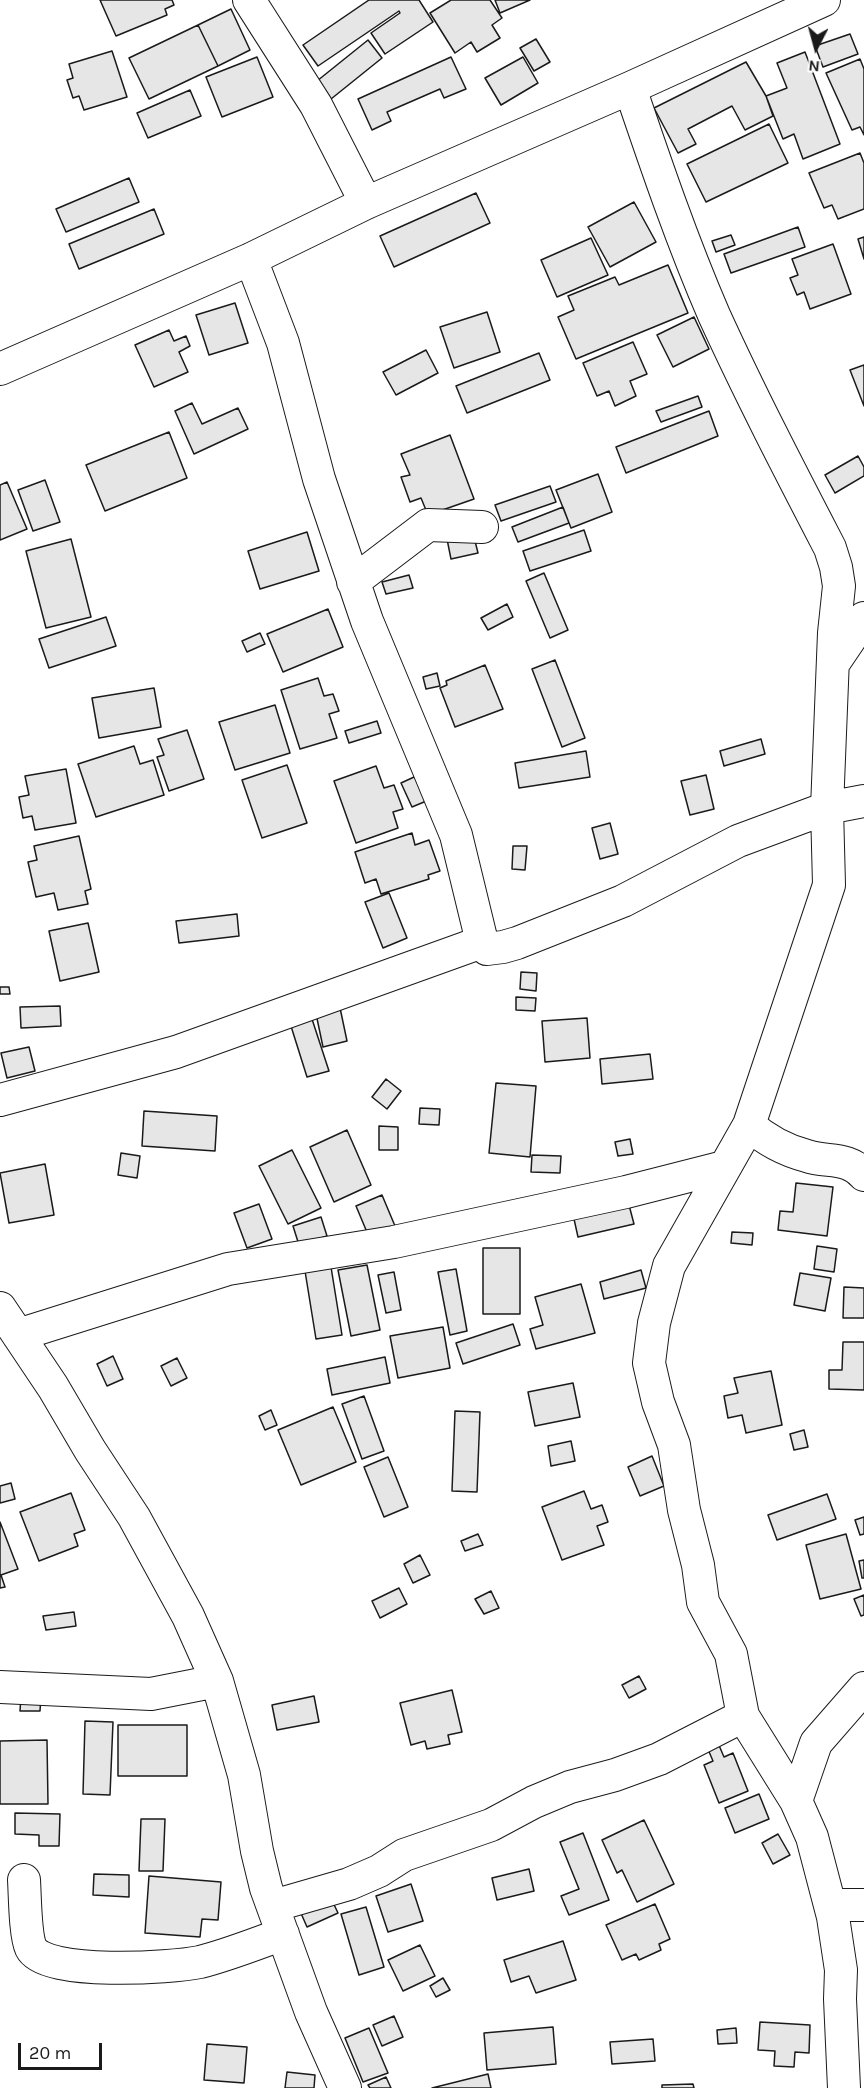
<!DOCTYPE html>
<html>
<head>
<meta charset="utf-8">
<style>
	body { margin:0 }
	#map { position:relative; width:864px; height:2088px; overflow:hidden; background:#fff; font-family:Karla,sans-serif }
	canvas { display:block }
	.north { position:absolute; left:786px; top:18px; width:60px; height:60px; -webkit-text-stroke:4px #fff; paint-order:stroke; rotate:186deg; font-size:16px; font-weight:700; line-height:24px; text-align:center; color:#1a1a1a }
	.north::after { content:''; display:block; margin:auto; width:21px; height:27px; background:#1a1a1a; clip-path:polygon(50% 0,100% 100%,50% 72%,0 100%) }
	.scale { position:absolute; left:18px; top:2043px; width:84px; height:27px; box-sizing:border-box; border:3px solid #1a1a1a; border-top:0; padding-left:8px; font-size:18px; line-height:21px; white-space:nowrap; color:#1a1a1a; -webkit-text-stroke:4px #fff; paint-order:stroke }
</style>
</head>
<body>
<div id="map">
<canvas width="864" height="2088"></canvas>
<div class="north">N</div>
<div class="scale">20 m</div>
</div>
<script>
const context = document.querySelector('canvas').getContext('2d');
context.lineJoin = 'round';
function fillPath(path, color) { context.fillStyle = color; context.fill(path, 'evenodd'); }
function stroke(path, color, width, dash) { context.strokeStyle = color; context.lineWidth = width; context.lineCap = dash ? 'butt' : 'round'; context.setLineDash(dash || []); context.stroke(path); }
const building = new Path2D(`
	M100 0H172L174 5 165 9 167 15 116 36Z
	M369 0H419L433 22 385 54 371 33 400 13 399 11 318 66 303 45Z
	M451 0H490L502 18 492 25 500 38 477 52 471 42 455 53 430 13Z
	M495 0H530L500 13Z
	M231 9 250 50 218 66 198 25Z
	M198 25 218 66 149 99 129 58Z
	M850 34 858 54 823 67 815 46Z
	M536 39 550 62 534 71 520 48Z
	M368 40 382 58 331 99 317 81Z
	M112 51 127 97 84 110 79 96 73 98 67 80 73 78 69 64Z
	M805 52 840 144 803 159 794 134 783 139 766 96 787 88 777 63Z
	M257 57 273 97 222 117 206 77Z
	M451 57 466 89 444 98 440 89 387 112 391 121 372 130 358 99Z
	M523 57 538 83 501 105 485 78Z
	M860 59 864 69V135L860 127 852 130 826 73Z
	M746 62 766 96 773 116 745 130 732 106 688 129 696 144 678 153 654 108Z
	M190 90 201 116 148 138 137 113Z
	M769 124 788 163 706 202 687 164Z
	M860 153 864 163V209L838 219 832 205 824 208 809 173Z
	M129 178 139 202 66 232 56 209Z
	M476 193 490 223 394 267 380 236Z
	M634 202 656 242 610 267 588 227Z
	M154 209 164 234 79 269 69 244Z
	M798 227 805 247 731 273 724 254Z
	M731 235 735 245 716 252 712 241Z
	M864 237V259L858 239Z
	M591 238 608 275 557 297 541 260Z
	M833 244 851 294 810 309 804 292 797 295 790 278 798 275 792 259Z
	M668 265 688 313 576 359 558 317 574 310 568 296 615 277 619 285Z
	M235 303 248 343 209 355 196 315Z
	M487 312 500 352 454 368 440 327Z
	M694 317 709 349 673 367 657 335Z
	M169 330 174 341 186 336 190 346 179 352 188 372 154 387 135 345Z
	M633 342 647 374 630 381 636 396 615 406 609 391 597 396 583 363Z
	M426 350 438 373 396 395 383 372Z
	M539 353 550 380 467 413 456 386Z
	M864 365V406L850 370Z
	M698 396 702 407 661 422 656 411Z
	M192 403 202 424 238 408 248 429 194 454 175 411Z
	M709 411 718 436 626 473 616 447Z
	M169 432 187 478 105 511 86 465Z
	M450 435 474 499 428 515 421 498 410 502 401 477 410 475 401 454Z
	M858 456 864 467V476L835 493 825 475Z
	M598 474 612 512 571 528 556 490Z
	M45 480 60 522 33 531 18 490Z
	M7 482 27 529 0 540V485Z
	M550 486 556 502 501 521 495 505Z
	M563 507 569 523 518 542 512 527Z
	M584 530 591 551 530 571 523 551Z
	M307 532 319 571 260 589 248 551Z
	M473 533 478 553 451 559 447 539Z
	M71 539 91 617 46 628 26 551Z
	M544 573 568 630 550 638 526 581Z
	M409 575 413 588 386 594 382 582Z
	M507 604 513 617 488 630 481 618Z
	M328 609 343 647 283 672 267 634Z
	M106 617 116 646 49 668 39 639Z
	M260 633 265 644 247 652 242 641Z
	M555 660 585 738 562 747 532 669Z
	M485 665 503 709 455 727 440 688 447 685 446 681Z
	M437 673 440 686 426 689 423 677Z
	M318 678 324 696 333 694 339 711 329 714 337 738 300 749 281 690Z
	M154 688 161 727 99 738 92 698Z
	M275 705 290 753 235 770 219 722Z
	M377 721 381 733 349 743 345 731Z
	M187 730 204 779 169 791 157 757 164 755 158 739Z
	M761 739 765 754 724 766 720 751Z
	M134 746 140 764 153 760 164 795 96 817 78 764Z
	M586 751 590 777 519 788 515 763Z
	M287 765 307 823 262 838 242 780Z
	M376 766 384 788 394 785 403 809 393 812 398 828 356 843 334 781Z
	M66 769 76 823 35 830 32 816 23 818 19 797 29 795 25 776Z
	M425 772 436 797 412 807 401 783Z
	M706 775 714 809 690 815 681 781Z
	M610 823 618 854 600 859 592 828Z
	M412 833 415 845 429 840 440 871 428 875 429 879 381 894 376 879 365 883 355 852Z
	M79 836 91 889 85 891 88 904 58 910 54 893 36 897 28 862 37 860 34 846Z
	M513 846H527L525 870 512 869Z
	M389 893 407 938 383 948 365 902Z
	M237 914 239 936 179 943 176 921Z
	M88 923 99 972 60 981 49 931Z
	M521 972 537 973 536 991 520 989Z
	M0 987H9L10 994H0Z
	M516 997 536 998 535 1011 516 1010Z
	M339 1003 347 1041 323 1047 315 1009Z
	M60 1006 61 1026 21 1028 20 1007Z
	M311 1016 329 1071 307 1077 290 1023Z
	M587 1018 590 1058 545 1062 542 1021Z
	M29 1047 35 1071 7 1078 1 1053Z
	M650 1054 653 1079 602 1084 600 1059Z
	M386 1079 401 1091 387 1109 372 1097Z
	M496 1083 536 1086 530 1157 489 1153Z
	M420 1108 440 1109 439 1125 419 1124Z
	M144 1111 217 1116 215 1151 142 1146Z
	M379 1126 398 1127V1150H379Z
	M347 1130 371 1185 334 1202 310 1147Z
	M630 1139 633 1154 618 1156 615 1142Z
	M292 1150 321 1208 288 1224 259 1166Z
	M121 1153 140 1156 137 1178 118 1175Z
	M532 1155 561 1156 560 1173 531 1172Z
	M45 1164 54 1215 9 1223 0 1173Z
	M796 1183 833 1187 827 1236 778 1230 780 1211 793 1212Z
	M382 1195 395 1226 369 1237 356 1206Z
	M259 1204 272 1239 247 1248 234 1213Z
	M629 1205 634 1224 578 1237 574 1219Z
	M321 1217 327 1236 299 1245 293 1226Z
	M732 1232 753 1233 752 1245 731 1243Z
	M817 1246 837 1249 834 1272 814 1269Z
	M483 1248H520V1314H483Z
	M367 1265 380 1330 351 1336 338 1270Z
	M331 1267 342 1335 316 1339 305 1271Z
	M456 1269 467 1331 450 1335 438 1272Z
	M641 1270 646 1288 604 1299 600 1282Z
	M394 1272 401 1310 386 1313 378 1275Z
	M800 1273 831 1278 825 1311 794 1305Z
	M581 1284 595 1333 536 1349 530 1329 543 1325 535 1297Z
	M844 1287 864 1288V1318H843Z
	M513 1324 520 1345 463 1364 456 1343Z
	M443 1327 450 1368 398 1378 390 1336Z
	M843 1342H864V1390L829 1389V1370H842Z
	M113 1356 123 1379 107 1386 97 1364Z
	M385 1357 390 1383 332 1395 327 1369Z
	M177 1358 187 1378 171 1386 161 1366Z
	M771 1371 782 1425 746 1433 742 1415 728 1418 724 1396 738 1393 734 1378Z
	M573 1383 580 1417 535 1426 528 1392Z
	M364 1396 384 1451 362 1459 342 1404Z
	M333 1407 356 1462 301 1485 278 1430Z
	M271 1410 277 1425 265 1430 259 1416Z
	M455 1411 480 1412 477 1492 452 1491Z
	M804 1430 808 1447 794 1450 790 1434Z
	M571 1441 575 1461 551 1466 548 1446Z
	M652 1456 664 1486 640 1496 628 1467Z
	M388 1457 408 1507 384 1517 364 1467Z
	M11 1483 15 1499 0 1503V1486Z
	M584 1491 591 1509 602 1505 608 1522 597 1526 604 1545 562 1560 542 1507Z
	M71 1493 85 1530 74 1534 78 1546 39 1561 20 1512Z
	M827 1494 836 1519 777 1540 768 1515Z
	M864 1517V1534L860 1535 855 1520Z
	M0 1522 18 1569 1 1575 5 1587 0 1588Z
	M478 1534 483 1545 465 1551 461 1541Z
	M846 1534 861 1589 820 1599 806 1545Z
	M420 1555 430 1575 413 1583 404 1564Z
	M864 1560V1578H862L859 1561Z
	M399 1588 407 1604 380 1618 372 1601Z
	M491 1591 499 1608 484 1614 475 1599Z
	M864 1595V1615L861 1616 854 1599Z
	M74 1612 76 1626 46 1630 43 1616Z
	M639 1676 646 1689 629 1698 622 1685Z
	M452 1690 462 1732 448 1735 450 1744 427 1749 425 1741 411 1745 400 1703Z
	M21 1696H41L40 1711H20Z
	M314 1696 319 1722 277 1730 272 1705Z
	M85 1721 113 1722 110 1795 83 1794Z
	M118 1725H187V1776H118Z
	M47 1740 48 1804H0V1741Z
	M718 1743 724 1757 733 1753 748 1791 719 1803 704 1765 713 1761 707 1747Z
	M759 1794 769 1819 735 1833 725 1808Z
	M15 1813 60 1814 59 1846H39V1835L15 1834Z
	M141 1819H165L163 1871H139Z
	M644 1820 674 1884 637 1902 622 1870 617 1873 602 1840Z
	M583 1833 609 1900 569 1915 561 1896 579 1889 560 1842Z
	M778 1834 790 1855 773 1864 762 1843Z
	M529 1869 534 1891 497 1900 492 1878Z
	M94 1874 129 1875V1897L93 1895Z
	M149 1876 221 1882 218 1920 202 1919 200 1937 145 1933Z
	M411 1884 423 1921 388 1932 376 1896Z
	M330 1896 338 1913 307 1927 300 1911Z
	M655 1904 670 1939 659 1944 661 1950 639 1960 636 1954 622 1960 606 1925Z
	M366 1907 384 1967 359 1975 341 1914Z
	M563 1941 576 1980 536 1993 529 1976 511 1982 504 1960Z
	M420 1945 435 1976 403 1991 388 1960Z
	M443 1978 450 1990 436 1997 430 1986Z
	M394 2016 403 2037 382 2046 373 2025Z
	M760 2022 810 2025 809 2053 795 2052 794 2067 774 2066 775 2051 758 2050Z
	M553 2027 556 2064 487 2070 484 2033Z
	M369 2028 388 2073 363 2082 345 2038Z
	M736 2028 737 2043 718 2044 717 2030Z
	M653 2039 655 2061 612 2064 610 2042Z
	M207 2044 247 2047 244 2083 204 2080Z
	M287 2072 315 2075 314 2088H285Z
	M488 2074 491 2088H432Z
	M386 2077 391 2088H370L368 2085Z
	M693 2084 694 2088H662V2085Z`);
fillPath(building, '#e6e6e6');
stroke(building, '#1a1a1a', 1.5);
const minor = new Path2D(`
	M249 0 316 105 366 203
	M630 88C656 165 682 241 714 315 750 394 790 471 830 548L836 567 839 586 834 633 827 808 829 885 749 1125 669 1266 654 1323 649 1363 658 1402 674 1445 684 1510 698 1565 703 1602 731 1654 743 1716 796 1801 812 1837 833 1917 841 1970 840 1999 844 2088
	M251 259 283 343 319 479 367 621 456 835 482 942 487 949 503 947 517 943 623 901 738 841 827 808 864 801
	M0 369 251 259 366 203 630 88 824 0
	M353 582 428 525 482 527
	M833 664 864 618
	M0 1100 176 1052 482 942
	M749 1125C766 1140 784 1150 807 1156 828 1163 848 1156 864 1175
	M0 1308 53 1387 90 1450 134 1517 188 1616 217 1681 244 1775 257 1851 266 1888 311 2012 345 2088
	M18 1335 228 1269 394 1242 626 1192 724 1167
	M0 1687 151 1694 217 1681
	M796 1801 816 1743 864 1688
	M24 1880C25 1895 25 1935 31 1948 45 1976 172 1968 200 1962 228 1955 255 1944 283 1934
	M830 1905H864
	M273 1906 349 1884 379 1871 404 1855 491 1825 534 1802 570 1787 615 1775 659 1759 743 1716`);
stroke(minor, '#1a1a1a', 34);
stroke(minor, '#fff', 32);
</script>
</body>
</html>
